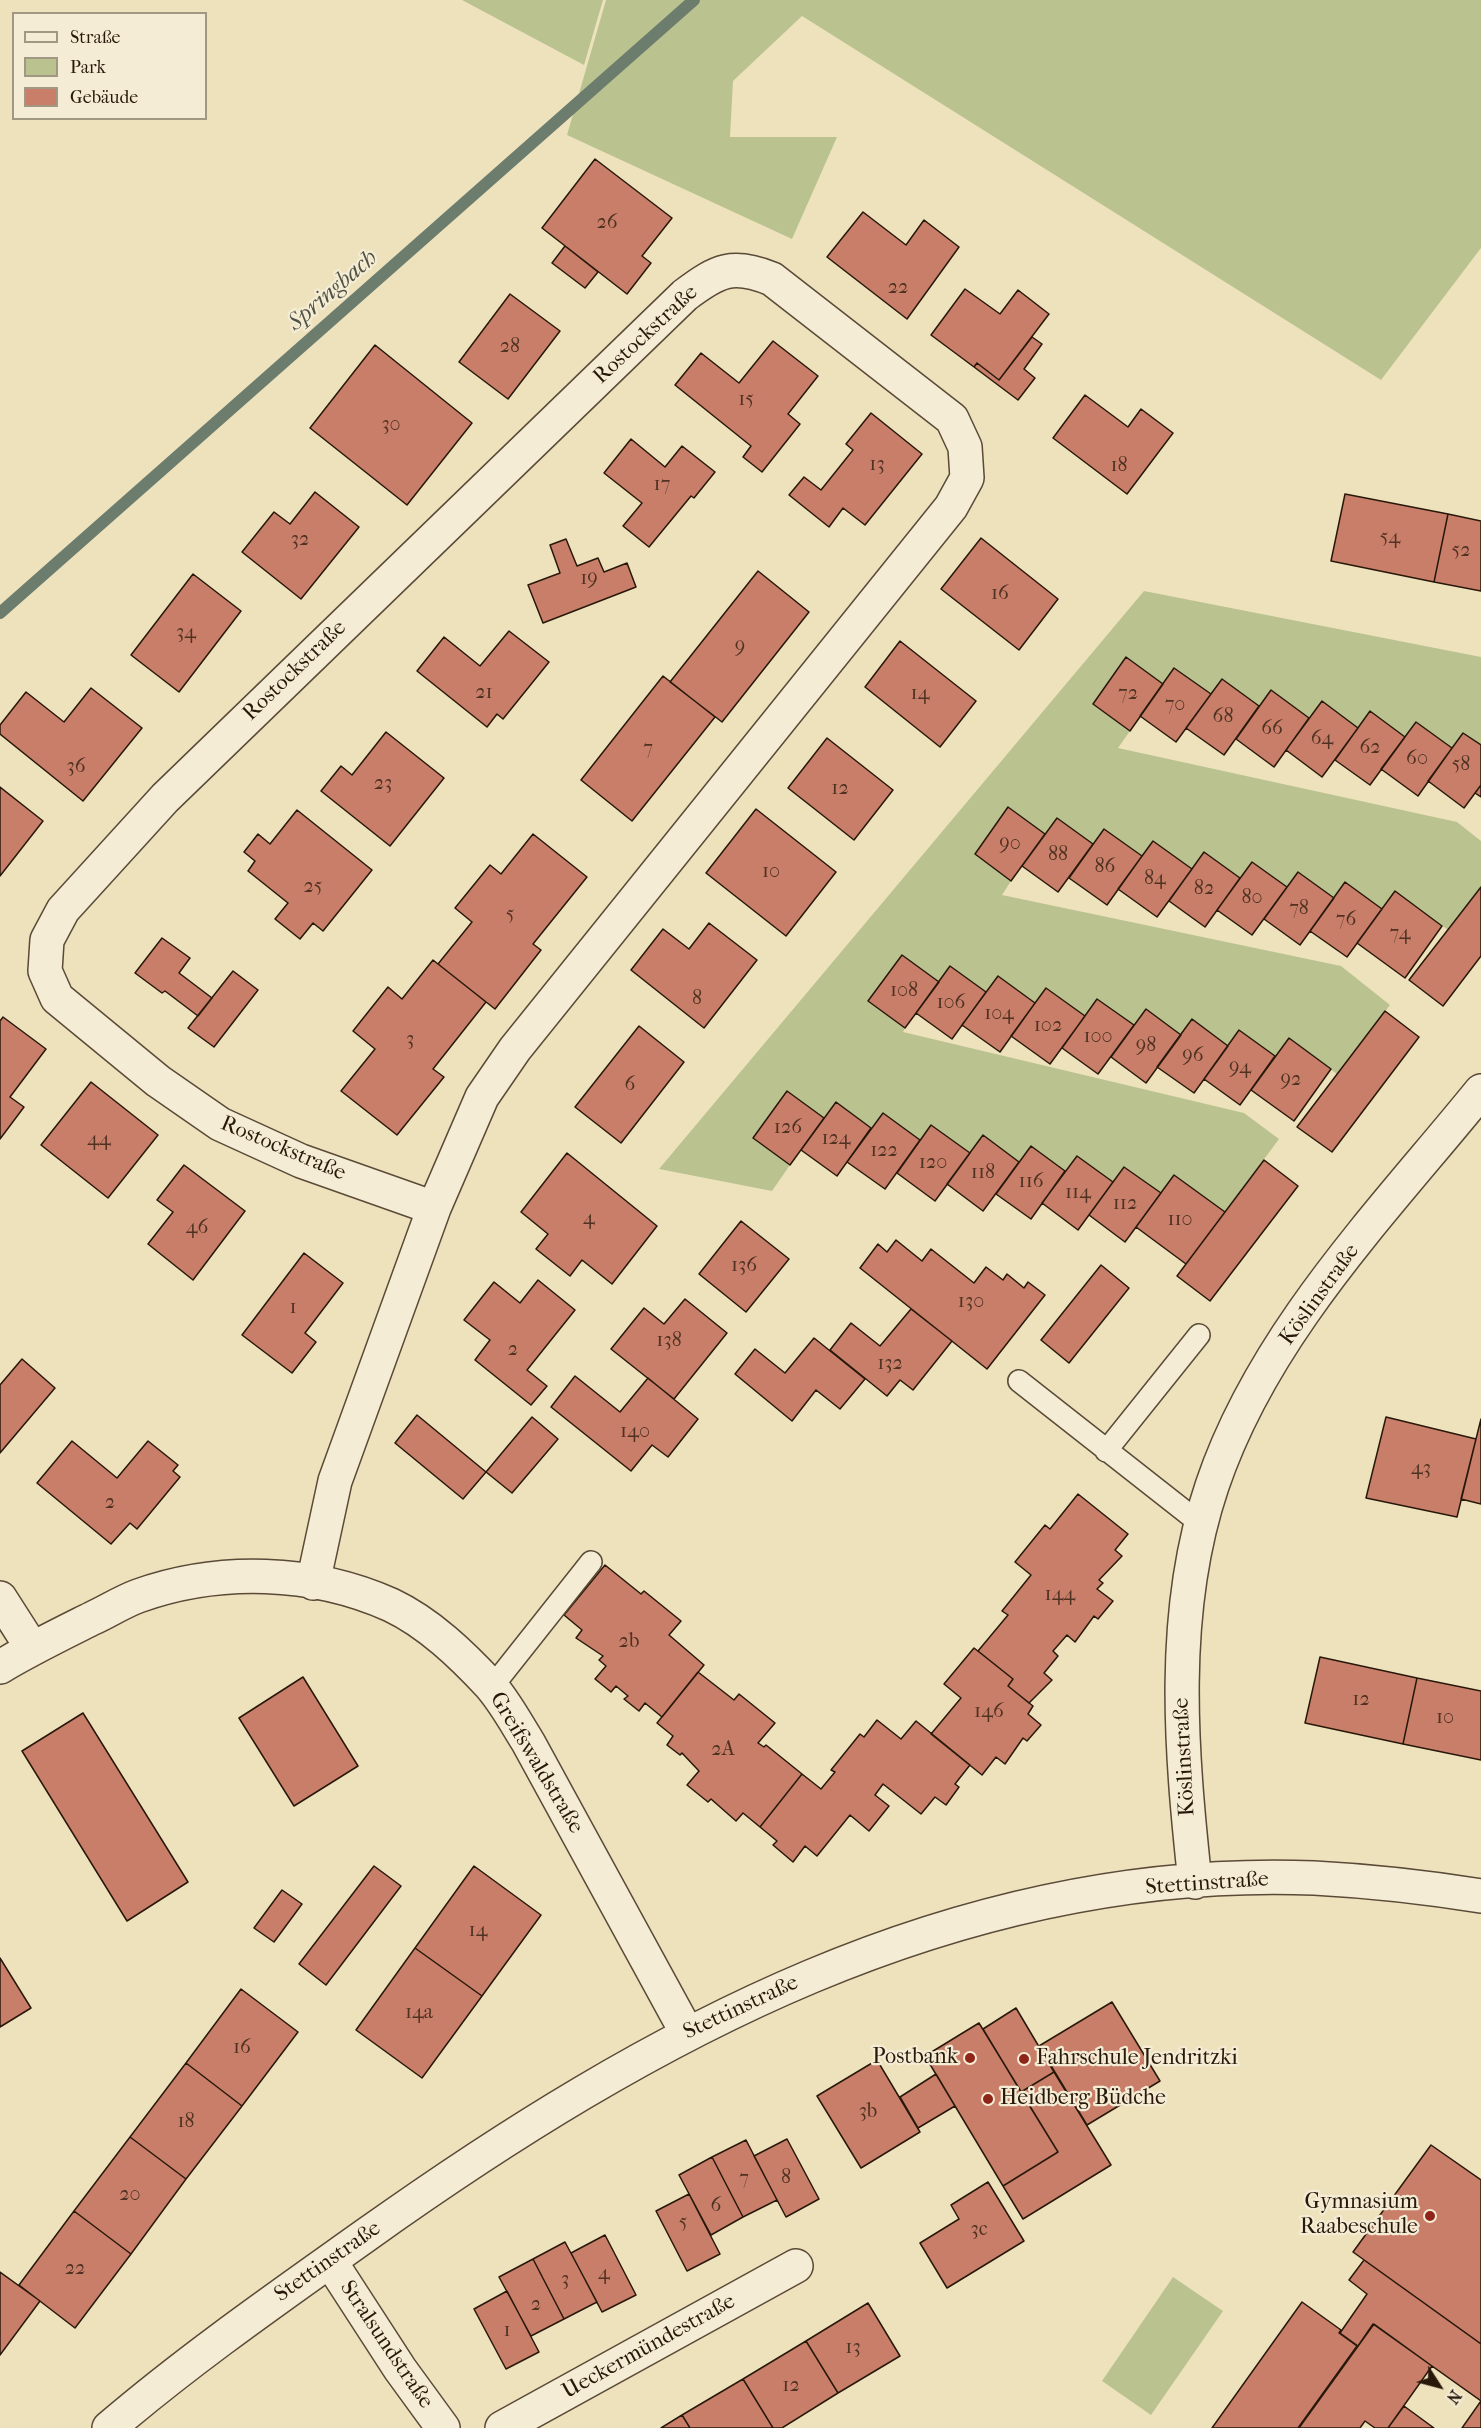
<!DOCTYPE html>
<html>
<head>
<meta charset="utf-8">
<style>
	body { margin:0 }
	#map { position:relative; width:1481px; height:2428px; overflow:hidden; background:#eee2bd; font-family:"IM FELL French Canon",serif }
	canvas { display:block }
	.legend { position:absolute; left:12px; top:12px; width:195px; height:108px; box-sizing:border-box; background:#f4ecd4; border:2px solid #a29783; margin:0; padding:8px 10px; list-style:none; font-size:18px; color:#28180a }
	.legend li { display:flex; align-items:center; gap:12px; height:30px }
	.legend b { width:30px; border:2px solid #a29783 }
	.north { position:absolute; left:1409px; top:2356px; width:60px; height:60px; -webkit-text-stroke:4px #f4ecd4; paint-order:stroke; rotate:126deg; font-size:16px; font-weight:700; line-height:24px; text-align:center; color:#28180a }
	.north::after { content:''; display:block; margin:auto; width:21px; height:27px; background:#28180a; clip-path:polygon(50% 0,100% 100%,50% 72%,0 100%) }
</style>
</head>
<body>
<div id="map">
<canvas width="1481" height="2428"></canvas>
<ul class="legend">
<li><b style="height:8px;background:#f4ecd4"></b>Straße</li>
<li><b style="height:16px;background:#bac390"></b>Park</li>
<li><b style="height:16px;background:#c97e69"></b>Gebäude</li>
</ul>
<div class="north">N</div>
</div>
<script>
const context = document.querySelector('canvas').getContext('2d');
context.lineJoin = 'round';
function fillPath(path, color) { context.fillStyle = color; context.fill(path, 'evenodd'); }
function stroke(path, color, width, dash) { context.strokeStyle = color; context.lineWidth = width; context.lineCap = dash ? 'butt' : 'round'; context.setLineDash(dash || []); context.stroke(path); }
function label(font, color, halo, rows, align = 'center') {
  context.font = font + ' "IM FELL French Canon",serif'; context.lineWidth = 4.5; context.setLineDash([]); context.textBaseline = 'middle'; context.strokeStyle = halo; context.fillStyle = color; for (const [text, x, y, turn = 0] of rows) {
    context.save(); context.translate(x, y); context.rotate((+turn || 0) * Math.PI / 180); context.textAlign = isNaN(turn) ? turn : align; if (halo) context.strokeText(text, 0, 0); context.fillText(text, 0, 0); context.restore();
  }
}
fillPath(new Path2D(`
	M462 0H603L584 65Z
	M606 0H1481V248L1381 380 802 16 733 81 730 137H837L792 239 567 135Z
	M1144 591 1481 657V745L1463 733 1452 748 1416 722 1405 737 1370 712 1358 728 1322 702 1309 718 1271 691 1259 706 1222 679 1211 694 1174 668 1163 684 1126 658 1093 704 1130 731 1118 748 1457 822 1481 841V887L1448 930 1395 891 1382 909 1346 883 1334 898 1299 872 1287 887 1252 862 1240 878 1204 852 1192 869 1153 841 1142 856 1104 829 1093 844 1045 834 1009 807 975 854 1011 881 1002 895 1341 966 1390 1005 1337 1074 1289 1039 1275 1056 1239 1030 1228 1046 1192 1020 1181 1035 1146 1009 1134 1025 1097 999 1085 1016 1047 988 1035 1003 998 976 986 992 951 966 939 982 902 955 869 1001 905 1028 903 1032 1244 1113 1279 1139 1225 1212 1174 1175 1161 1193 1125 1167 1113 1182 1077 1156 1065 1171 1031 1146 1019 1162 983 1136 970 1153 932 1125 920 1140 883 1113 871 1128 836 1103 824 1118 787 1091 753 1138 790 1165 772 1191 659 1169Z
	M1173 2277 1223 2311 1151 2415 1102 2381Z`), '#bac390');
stroke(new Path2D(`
	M0 613 694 0`), '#6c7c6d', 12);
const building = new Path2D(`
	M595 159 672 218 642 256 651 263 627 294 542 228Z
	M863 212 906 245 924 220 959 247 907 319 827 257Z
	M565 246 598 272 585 288 552 263Z
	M965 289 1000 314 1018 290 1049 314 999 380 977 363 974 367 931 335Z
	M510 294 560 331 508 399 459 362Z
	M1032 337 1042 344 1024 369 1035 378 1018 400 974 367 977 363 999 380Z
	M773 341 818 376 788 414 800 424 762 472 743 457 751 446 675 385 701 353 739 383Z
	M375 345 472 423 407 505 310 428Z
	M1085 395 1128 427 1141 409 1173 433 1127 494 1053 438Z
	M871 413 922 454 865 525 843 508 829 527 789 495 804 477 821 490 853 450 846 444Z
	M631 439 665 467 682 446 715 472 694 498 691 496 649 547 623 526 642 503 604 473Z
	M315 492 359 527 301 599 242 552 274 512 290 524Z
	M1345 494 1448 514 1434 582 1331 561Z
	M1448 514 1481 521V591L1434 582Z
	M981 538 1058 599 1019 650 941 589Z
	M566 539 577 566 598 558 604 572 627 563 636 587 543 623 528 585 560 573 550 545Z
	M758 571 809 612 722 722 670 682Z
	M193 574 241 611 179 692 131 655Z
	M509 631 549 662 503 719 497 714 487 727 417 671 444 637 480 666Z
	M900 641 976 701 940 747 865 687Z
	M1126 657 1163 684 1130 731 1093 704Z
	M1174 668 1211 694 1176 742 1140 716Z
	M663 676 715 717 632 821 581 780Z
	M1222 679 1259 706 1224 755 1186 728Z
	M91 688 142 728 83 801 0 734V725L26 692 64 722Z
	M1271 690 1309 718 1274 767 1236 739Z
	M1322 701 1358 728 1322 777 1286 750Z
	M1370 711 1405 737 1370 785 1335 760Z
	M1416 722 1452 748 1418 796 1381 769Z
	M386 732 444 778 390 846 321 791 341 766 352 775Z
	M1463 733 1481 745V785L1464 808 1428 781Z
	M827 738 893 790 854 840 788 788Z
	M1481 785V797L1475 793Z
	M0 787 43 821 0 876Z
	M1008 807 1045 834 1011 881 975 854Z
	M756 809 836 872 786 936 706 873Z
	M297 810 372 870 323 931 313 923 300 939 275 919 288 903 248 871 255 861 244 852 258 834 270 844Z
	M1057 818 1093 844 1058 892 1022 866Z
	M1104 829 1142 856 1107 905 1069 878Z
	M533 834 587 877 533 944 541 950 495 1009 438 964 472 922 455 908 490 865 501 874Z
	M1153 841 1192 869 1157 917 1118 889Z
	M1204 852 1240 878 1205 927 1169 901Z
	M1252 862 1287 887 1252 935 1217 910Z
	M1298 872 1334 898 1300 945 1264 919Z
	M1345 882 1382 909 1347 957 1310 931Z
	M1481 887V956L1443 1006 1409 980Z
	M1395 891 1442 926 1405 978 1357 943Z
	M709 923 757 960 704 1028 631 970 663 929 689 949Z
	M162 938 190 958 179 973 212 998 198 1016 165 991 162 993 135 973Z
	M902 955 939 982 905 1028 868 1001Z
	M433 960 486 1002 433 1069 444 1077 397 1135 341 1091 375 1049 353 1031 388 987 402 999Z
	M950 966 986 992 952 1039 916 1013Z
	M233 971 258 990 214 1047 188 1028Z
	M998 976 1035 1003 1000 1052 962 1025Z
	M1046 988 1085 1016 1050 1064 1011 1036Z
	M1097 999 1134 1025 1098 1074 1062 1048Z
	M1146 1009 1181 1035 1146 1083 1111 1057Z
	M1385 1011 1419 1037 1332 1152 1297 1127Z
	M3 1017 46 1049 10 1097 24 1107 0 1139V1021Z
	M1192 1019 1228 1046 1194 1093 1157 1067Z
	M639 1026 684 1062 621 1143 575 1107Z
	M1239 1030 1275 1056 1240 1105 1204 1079Z
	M1289 1038 1331 1069 1294 1121 1251 1090Z
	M91 1082 158 1135 108 1198 41 1145Z
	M787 1091 824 1118 790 1165 753 1138Z
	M836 1102 871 1128 837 1176 801 1150Z
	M883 1113 920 1140 885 1189 847 1162Z
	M931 1125 970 1153 935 1201 897 1173Z
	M983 1135 1019 1162 983 1211 947 1184Z
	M1031 1146 1065 1171 1031 1219 996 1194Z
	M567 1153 657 1226 612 1284 582 1260 570 1276 536 1249 548 1234 521 1212Z
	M1077 1156 1113 1182 1078 1230 1042 1203Z
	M1264 1160 1298 1186 1210 1301 1177 1276Z
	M184 1165 245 1211 193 1280 148 1244 173 1212 157 1200Z
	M1124 1167 1161 1193 1125 1242 1089 1215Z
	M1174 1175 1225 1212 1186 1264 1136 1227Z
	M741 1221 789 1259 746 1312 699 1274Z
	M896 1240 922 1261 931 1249 974 1283 986 1267 1003 1280 1007 1274 1024 1288 1028 1282 1045 1295 987 1369 860 1268 878 1244 887 1252Z
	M304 1253 343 1283 305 1333 316 1342 292 1373 242 1335Z
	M1101 1265 1129 1288 1069 1363 1041 1340Z
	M538 1280 575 1310 527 1370 547 1386 531 1405 475 1360 490 1340 464 1320 494 1282 520 1303Z
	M685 1299 727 1333 674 1399 611 1349 644 1308 664 1324Z
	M911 1309 952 1341 913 1390 900 1380 887 1396 830 1350 851 1323 880 1346Z
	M814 1338 865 1379 840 1409 816 1390 792 1421 735 1374 755 1349 785 1373Z
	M22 1359 55 1388 0 1453V1385Z
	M575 1376 620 1412 648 1378 698 1419 668 1457 652 1445 631 1471 551 1407Z
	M417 1415 486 1472 463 1499 395 1443Z
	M532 1417 558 1439 512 1493 486 1472Z
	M1386 1417 1476 1439 1457 1517 1366 1498Z
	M1481 1419V1504L1461 1499Z
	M72 1441 117 1478 148 1441 178 1465 173 1471 180 1477 137 1529 130 1523 111 1544 37 1483Z
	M1078 1494 1128 1534 1115 1550 1122 1556 1099 1580 1103 1583 1097 1589 1113 1601 1098 1619 1094 1616 1075 1642 1067 1635 1053 1651 1058 1656 1044 1673 1052 1680 1029 1703 1008 1686 1013 1679 978 1651 1008 1615 1002 1611 1031 1575 1015 1562 1045 1525 1050 1529Z
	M605 1565 641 1594 644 1591 681 1621 669 1635 704 1665 662 1717 645 1703 639 1711 624 1699 628 1696 616 1686 611 1692 595 1679 606 1666 599 1660 603 1656 576 1638 582 1630 564 1615Z
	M974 1648 1013 1679 1008 1686 1033 1706 1028 1714 1041 1725 1027 1741 1023 1738 1005 1764 996 1757 982 1775 931 1734 961 1698 944 1684Z
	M1320 1657 1417 1678 1403 1744 1305 1723Z
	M698 1672 734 1700 739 1694 775 1723 758 1743 764 1747 766 1745 802 1774 760 1827 743 1813 736 1821 711 1799 708 1802 687 1785 699 1771 682 1753 680 1755 667 1745 673 1736 657 1723Z
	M303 1677 358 1766 294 1806 239 1718Z
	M1417 1678 1481 1691V1760L1403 1744Z
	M83 1713 188 1882 127 1921 22 1751Z
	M877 1720 901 1739 916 1721 970 1765 955 1784 959 1787 946 1805 935 1797 921 1814 883 1784 875 1795 889 1806 869 1831 850 1815 817 1856 805 1846 793 1862 773 1845 777 1841 760 1827 802 1774 821 1789 835 1772 831 1770 860 1734 864 1737Z
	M374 1866 401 1886 326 1985 299 1964Z
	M474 1866 541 1915 482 1996 415 1948Z
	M282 1890 302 1904 274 1942 254 1928Z
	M415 1948 482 1996 422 2078 356 2030Z
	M0 1958 31 2008 0 2027Z
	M241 1989 298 2032 242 2106 186 2063Z
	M1112 2002 1160 2081 1087 2125 1039 2046Z
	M1016 2008 1054 2072 1021 2092 983 2029Z
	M979 2023 1058 2152 1003 2186 925 2056Z
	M877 2060 920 2132 861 2168 817 2096Z
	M186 2063 242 2106 186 2179 130 2137Z
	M1054 2072 1111 2165 1023 2219 1003 2186 1058 2152 1021 2092Z
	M936 2074 955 2106 918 2128 900 2097Z
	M130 2137 186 2179 131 2254 74 2211Z
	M787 2139 819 2199 786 2217 754 2156Z
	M746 2140 777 2200 743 2217 712 2157Z
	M1431 2145 1481 2180V2344L1353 2252Z
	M712 2157 743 2217 711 2235 679 2175Z
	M988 2182 1024 2241 947 2288 920 2243 959 2219 951 2205Z
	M689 2194 720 2254 687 2271 656 2211Z
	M74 2211 131 2254 75 2328 19 2285Z
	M605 2235 636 2295 602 2312 571 2253Z
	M565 2242 597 2302 564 2319 533 2259Z
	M533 2259 564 2319 531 2336 499 2277Z
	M1364 2260 1481 2344V2428H1462L1481 2401 1373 2324 1358 2346 1340 2333 1367 2294 1349 2280Z
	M0 2272 40 2301 0 2355Z
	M507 2291 539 2352 506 2369 474 2309Z
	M1302 2302 1341 2330 1339 2333 1357 2346 1298 2428H1212Z
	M868 2303 900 2356 838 2393 806 2341Z
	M1374 2324 1432 2366 1388 2428H1375L1365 2421 1360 2428H1299Z
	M806 2341 838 2393 782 2428H773L743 2379Z
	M743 2379 773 2428H690L682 2415Z
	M1404 2406 1434 2428H1388Z
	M682 2415 690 2428H661Z`);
fillPath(building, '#c97e69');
stroke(building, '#28180a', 1.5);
const service = new Path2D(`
	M1019 1381 1201 1524
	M1106 1451 1199 1335
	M492 1687 591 1562`);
const minor = new Path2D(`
	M313 1583 335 1481 434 1208 301 1161 220 1124 158 1081 57 998 45 971 47 940 63 910 165 798 685 295C718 270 733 263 772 279L952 419 965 447 967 478 951 507 515 1049 482 1097 434 1208
	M0 1598 32 1648
	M0 1667C30 1649 61 1634 93 1618 108 1611 122 1602 138 1596 219 1567 313 1570 391 1605 429 1623 462 1655 490 1685 505 1702 516 1723 528 1742L687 2033
	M1195 1882C1181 1752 1169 1613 1212 1486 1263 1334 1382 1213 1481 1091
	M330 2261 400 2369 443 2428
	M109 2428C191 2358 279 2297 366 2235 647 2035 957 1864 1314 1878 1370 1881 1425 1887 1481 1896
	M502 2428 796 2266`);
stroke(service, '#5a4a37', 24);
stroke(minor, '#5a4a37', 36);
stroke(service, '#f4ecd4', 21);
stroke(minor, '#f4ecd4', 33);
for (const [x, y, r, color] of [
	[970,2058,6,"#8f2418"],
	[1024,2059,6,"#8f2418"],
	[988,2099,6,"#8f2418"],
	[1430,2216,6,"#8f2418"]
]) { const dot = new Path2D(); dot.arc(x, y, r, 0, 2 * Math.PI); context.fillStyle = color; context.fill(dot); stroke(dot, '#f4ecd4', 2); }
label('20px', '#503222', null, [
	["26",607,223],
	["22",898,288],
	["28",510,347],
	["15",746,400],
	["30",391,425],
	["13",877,465],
	["18",1119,466],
	["17",662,485],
	["54",1390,538],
	["32",300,540],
	["52",1461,551],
	["19",589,579],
	["16",1000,594],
	["34",186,633],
	["9",740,647],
	["21",484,693],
	["14",920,694],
	["72",1128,694],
	["70",1175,705],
	["68",1223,717],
	["66",1272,729],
	["64",1322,739],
	["62",1370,748],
	["7",648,749],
	["60",1417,759],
	["58",1461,765],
	["36",76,767],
	["23",383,784],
	["12",840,789],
	["90",1010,844],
	["88",1058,855],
	["86",1105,867],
	["10",771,872],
	["84",1155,879],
	["25",313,887],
	["82",1204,889],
	["80",1252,898],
	["78",1299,909],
	["5",510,915],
	["76",1346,920],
	["74",1400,934],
	["108",904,991],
	["8",697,999],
	["106",951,1003],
	["104",999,1014],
	["102",1048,1026],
	["100",1098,1037],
	["3",410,1040],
	["98",1146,1046],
	["96",1193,1056],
	["94",1240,1068],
	["92",1291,1080],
	["6",630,1085],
	["126",788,1128],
	["124",836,1139],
	["44",99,1140],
	["122",884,1151],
	["120",933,1163],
	["118",983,1173],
	["116",1031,1182],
	["114",1078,1193],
	["112",1125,1204],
	["4",589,1219],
	["110",1180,1220],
	["46",197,1228],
	["136",744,1266],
	["130",971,1302],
	["1",293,1308],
	["138",669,1341],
	["2",513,1350],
	["132",890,1364],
	["140",635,1432],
	["43",1421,1469],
	["2",110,1503],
	["144",1060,1595],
	["2b",629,1642],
	["12",1361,1700],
	["146",989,1712],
	["10",1445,1718],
	["2A",723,1750],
	["14",478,1931],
	["14a",419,2013],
	["16",242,2048],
	["3b",868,2112],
	["18",186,2122],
	["8",786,2178],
	["7",744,2179],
	["20",130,2195],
	["6",716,2206],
	["5",683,2223],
	["3c",979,2230],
	["22",75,2269],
	["4",604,2274],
	["3",565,2280],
	["2",536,2305],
	["1",507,2331],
	["13",853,2348],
	["12",791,2386]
]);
label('22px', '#28180a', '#f4ecd4', [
	["Rostockstraße",646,335,-43],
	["Rostockstraße",295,671,-44],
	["Rostockstraße",283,1149,23],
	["Köslinstraße",1320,1295,-54],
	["Köslinstraße",1185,1757,-93],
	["Greifswaldstraße",536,1763,59],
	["Stettinstraße",1207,1884,-4],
	["Stettinstraße",741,2008,-25],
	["Stettinstraße",328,2262,-35],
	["Stralsundstraße",386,2345,56],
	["Ueckermündestraße",649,2347,-29]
]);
label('22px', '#28180a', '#f4ecd4', [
	["Postbank",958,2058],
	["Fahrschule Jendritzki",1036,2059,"left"],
	["Heidberg Büdche",1000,2099,"left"],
	["Gymnasium",1418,2203],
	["Raabeschule",1418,2228]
], 'right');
label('italic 24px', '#505244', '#f4ecd4', [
	["Springbach",333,291,-41]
]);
</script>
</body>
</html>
